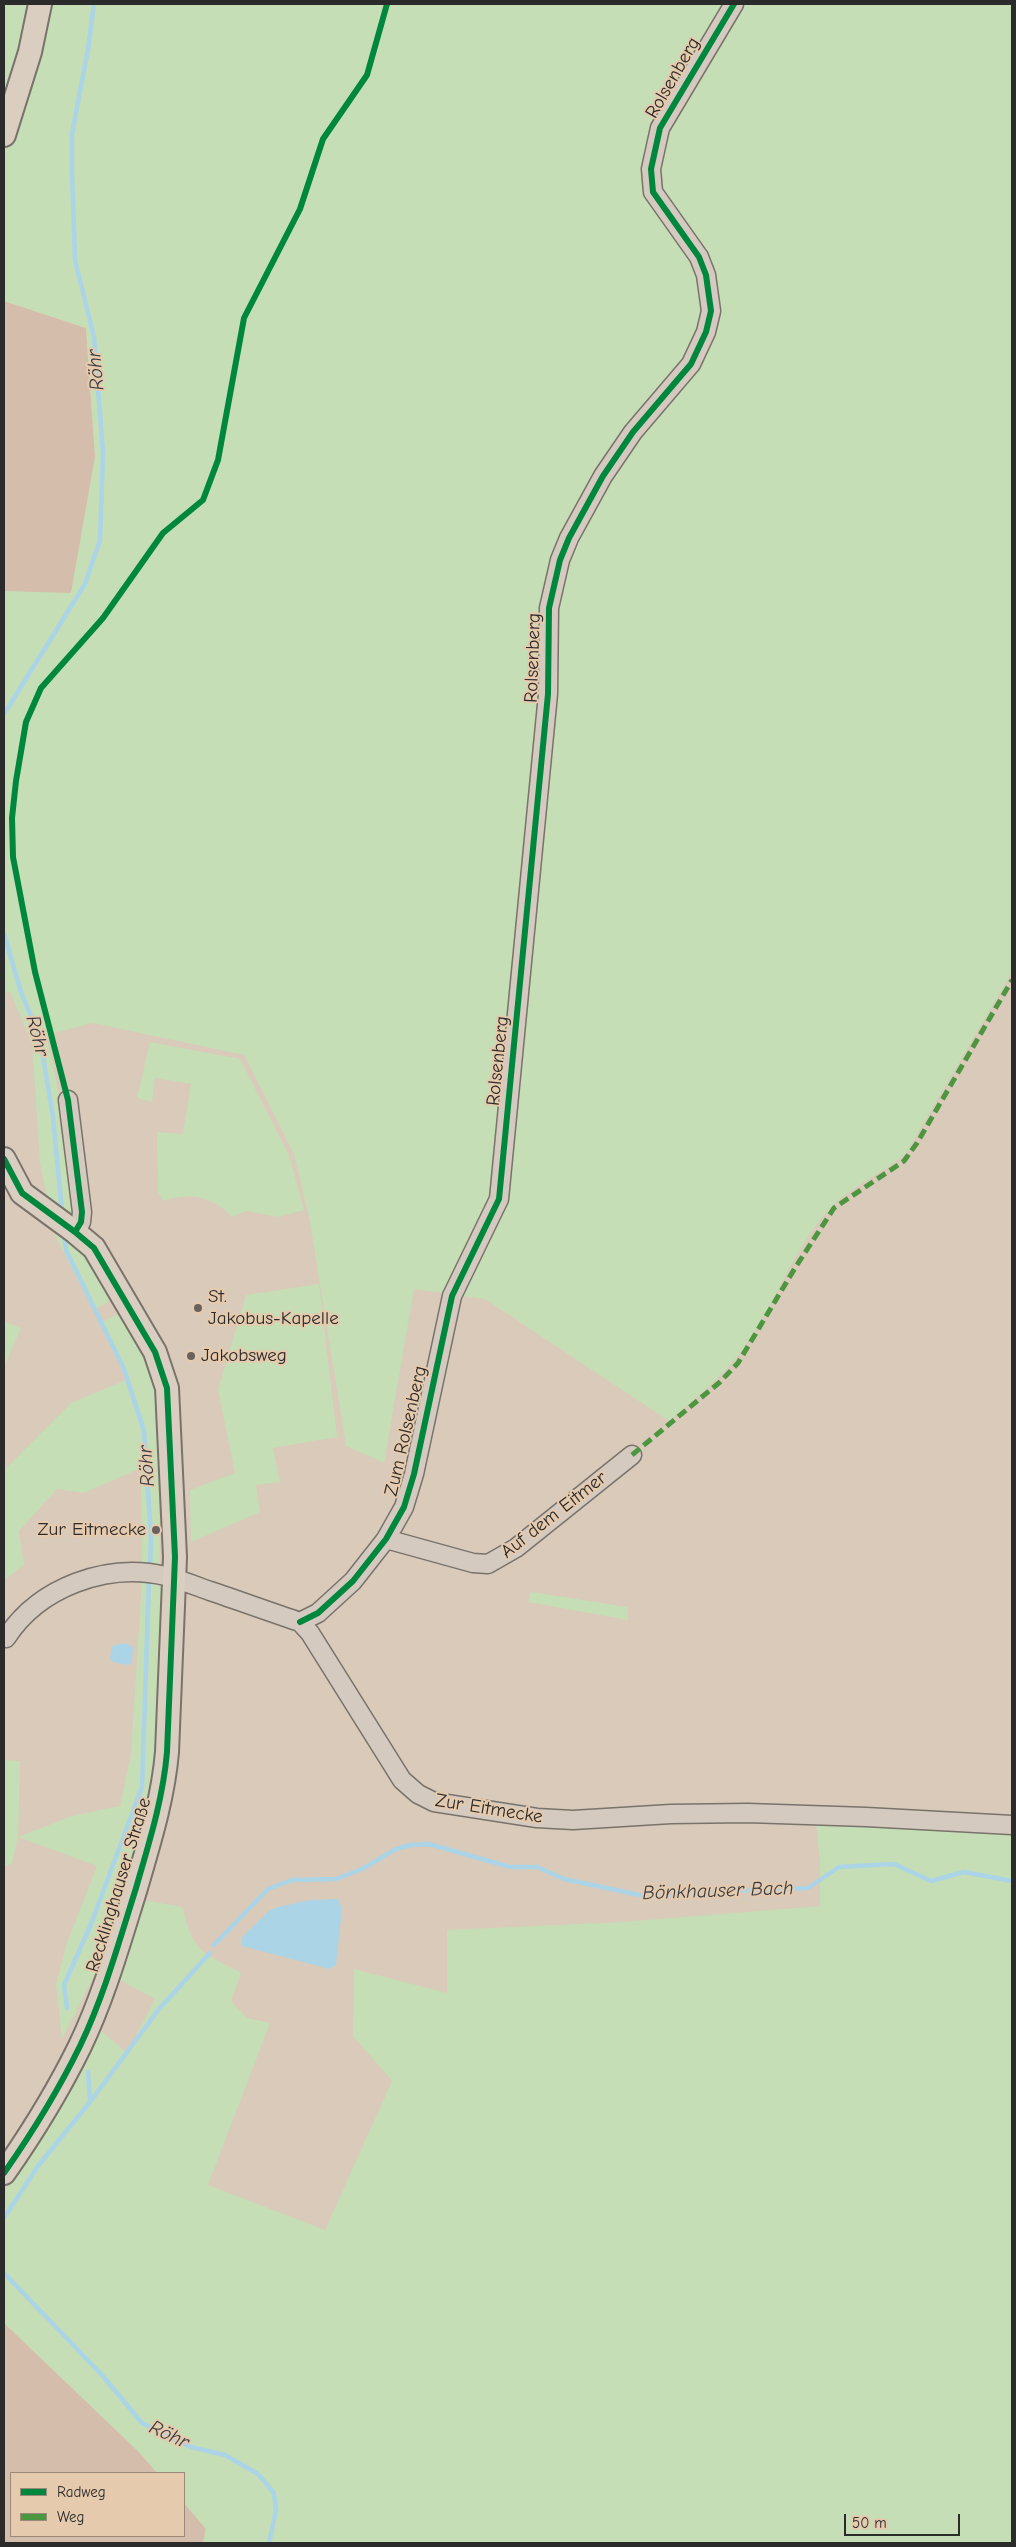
<!DOCTYPE html>
<html>
<head>
<meta charset="utf-8">
<style>
	body { margin:0 }
	#map { position:relative; width:1016px; height:2547px; overflow:hidden; background:#d9caba; font-family:"Comic Neue",sans-serif }
	canvas { display:block }
	.frame { position:absolute; inset:0; border:5px solid #2b2b2b; pointer-events:none }
	.legend { position:absolute; left:10px; top:2472px; width:175px; height:65px; box-sizing:border-box; background:#e6caad; border:1px solid #9b8a79; margin:0; padding:6px 9px; list-style:none; font-size:15px; color:#2b2b2b }
	.legend li { display:flex; align-items:center; gap:10px; height:25px }
	.legend b { width:25px; border:1px solid #9b8a79 }
	.scale { position:absolute; left:844px; top:2514px; width:116px; height:22px; box-sizing:border-box; border:2px solid #2b2b2b; border-top:0; padding-left:6px; font-size:15px; line-height:18px; white-space:nowrap; color:#2b2b2b; -webkit-text-stroke:4px #e6caad; paint-order:stroke }
</style>
</head>
<body>
<div id="map">
<canvas width="1016" height="2547"></canvas>
<div class="frame"></div>
<ul class="legend">
<li><b style="height:6px;background:#00873e"></b>Radweg</li>
<li><b style="height:6px;background:#4d9640"></b>Weg</li>
</ul>
<div class="scale">50 m</div>
</div>
<script>
const context = document.querySelector('canvas').getContext('2d');
context.lineJoin = 'round';
function fillPath(path, color) { context.fillStyle = color; context.fill(path, 'evenodd'); }
function stroke(path, color, width, dash) { context.strokeStyle = color; context.lineWidth = width; context.lineCap = dash ? 'butt' : 'round'; context.setLineDash(dash || []); context.stroke(path); }
function label(font, color, halo, rows, align = 'center') {
  context.font = font + ' "Comic Neue",sans-serif'; context.lineWidth = 4; context.setLineDash([]); context.textBaseline = 'middle'; context.strokeStyle = halo; context.fillStyle = color; for (const [text, x, y, turn = 0] of rows) {
    context.save(); context.translate(x, y); context.rotate((+turn || 0) * Math.PI / 180); context.textAlign = isNaN(turn) ? turn : align; if (halo) context.strokeText(text, 0, 0); context.fillText(text, 0, 0); context.restore();
  }
}
fillPath(new Path2D(`
	M4 301 86 328 95 457 71 594 4 591Z
	M4 2323 140 2453 157 2473H11V2536H184V2503L206 2529 203 2543H4Z`), '#d4beab');
fillPath(new Path2D(`
	M4 4H1012V972L906 1153C882 1175 850 1186 829 1209 794 1249 775 1303 745 1346 724 1376 696 1398 669 1421L485 1299 414 1289 384 1463 346 1446 310 1222 294 1154 244 1055 93 1023 46 1035 62 1106 76 1221 49 1206 40 1163 32 1043 10 992 4 993V591L71 593 95 457 86 328 4 301Z
	M150 1042 240 1059 289 1155 304 1210 278 1217 246 1211 232 1217C213 1196 189 1192 163 1201L158 1192 157 1132 183 1134 191 1084 155 1078 152 1102 137 1098Z
	M54 1233C80 1237 100 1278 113 1299L93 1310Z
	M319 1284 337 1437 273 1448 280 1482 256 1485 260 1512 191 1542 190 1490 235 1473 218 1390 246 1295Z
	M120 1313 142 1351 158 1396 163 1461 159 1499 160 1568 142 1567 141 1468 84 1493 57 1489 19 1531 24 1565 4 1580V1470L71 1403 128 1379 99 1323Z
	M4 1321 21 1328 4 1367Z
	M142 1581 164 1582 161 1714 153 1787 144 1831 99 1966 62 2039 56 1984 67 1943 97 1866 18 1837 12 1864 4 1866V1760L20 1761 18 1837 72 1816 120 1806 131 1754Z
	M531 1592 628 1607V1620L528 1602Z
	M816 1822 1012 1830V2543H203L206 2529 184 2503V2473H157L140 2453 4 2323V2192L59 2107 98 2028 127 2053 155 1999 118 1979 143 1900 183 1907C192 1953 203 1952 241 1973L231 2001 247 2018 270 2023 208 2185 325 2230 392 2081 353 2036 354 1969 447 1993V1930L622 1922 820 1906V1863Z`), '#c5deb6');
fillPath(new Path2D(`
	M125 1643 133 1647 132 1663 128 1665 113 1662 110 1659 112 1646Z
	M338 1899 342 1909 336 1965 330 1969 242 1946V1937L270 1910 278 1907 310 1900Z`), '#abd4e6');
stroke(new Path2D(`
	M4 714 85 584 100 540 103 453 94 337 75 260 72 174V134L88 49 94 4
	M4 934 21 992 40 1038 53 1117 62 1212
	M64 1235 66 1250 124 1369 144 1431 151 1536 150 1570
	M214 1945 268 1889 292 1880 336 1879 362 1869 396 1849 411 1845 429 1844 510 1867H537L564 1879 649 1897 707 1892 808 1888 839 1867 894 1864 931 1881 964 1872 1012 1881
	M67 2008 64 1985 91 1924 142 1787 149 1578
	M90 2102 159 2009 210 1953
	M4 2218 38 2166 90 2102 88 2072
	M4 2273 102 2375 142 2423 191 2447 225 2455 258 2474 274 2493 276 2510 269 2543`), '#abd4e6', 4.5);
const minor = new Path2D(`
	M68 1100 82 1212 81 1222 75 1232
	M386 1539 473 1563 488 1564 516 1548 632 1455
	M300 1622 318 1613 353 1581 386 1539 404 1507 414 1474 452 1296 499 1199 548 694 549 608 560 560 569 538 603 476 633 432 691 364 706 332 711 311 706 275 699 257 653 192 651 169 660 128 734 4
	M6 1638C39 1587 107 1562 166 1576 181 1580 196 1586 210 1591 240 1601 270 1612 300 1622L310 1633 402 1780 418 1794 434 1802 537 1818 573 1820 671 1814 748 1813 866 1817 1012 1825`);
const major = new Path2D(`
	M4 135 30 52 40 4
	M4 1159 22 1193 75 1232 94 1248 155 1352 167 1388 175 1557 167 1752C163 1799 149 1843 136 1888 119 1942 104 1996 80 2046 58 2091 32 2133 4 2173`);
stroke(minor, '#79736b', 21);
stroke(major, '#79736b', 26);
stroke(minor, '#d4cabf', 18);
stroke(major, '#dacec1', 22);
stroke(new Path2D(`
	M632 1455 720 1382 738 1363 795 1268 834 1208 904 1161 917 1143 1012 980`), '#4d9640', 5, [10, 5]);
stroke(new Path2D(`
	M4 1159 22 1193 75 1232 94 1248 155 1352 167 1388 175 1557 167 1752C163 1799 149 1843 136 1888 119 1942 104 1996 80 2046 58 2091 32 2133 4 2173
	M75 1232 81 1222 82 1212 68 1100 35 972 13 857 12 818 16 781 26 722 41 688 103 618 163 533 203 500 218 460 244 318 300 209 323 139 367 75 387 4
	M300 1622 318 1613 353 1581 386 1539 404 1507 414 1474 452 1296 499 1199 548 694 549 608 560 560 569 538 603 476 633 432 691 364 706 332 711 311 706 275 699 257 653 192 651 169 660 128 734 4`), '#00873e', 6);
for (const [x, y, r, color] of [
	[198,1308,5,"#68635d"],
	[191,1356,5,"#68635d"],
	[156,1530,5,"#68635d"]
]) { const dot = new Path2D(); dot.arc(x, y, r, 0, 2 * Math.PI); context.fillStyle = color; context.fill(dot); stroke(dot, '#e6caad', 2); }
label('19px', '#2b2b2b', '#e6caad', [
	["Rolsenberg",673,78,-60],
	["Rolsenberg",533,658,-88],
	["Rolsenberg",498,1061,-84],
	["Zum Rolsenberg",406,1431,-77],
	["Auf dem Eitmer",554,1515,-38],
	["Zur Eitmecke",489,1809,9],
	["Recklinghauser Straße",119,1885,-73]
]);
label('19px', '#2b2b2b', '#e6caad', [
	["St.",208,1297],
	["Jakobus-Kapelle",208,1319],
	["Jakobsweg",201,1356],
	["Zur Eitmecke",146,1530,"right"]
], 'left');
label('italic 20px', '#363c40', '#e6caad', [
	["Röhr",96,370,-95],
	["Röhr",37,1036,75],
	["Röhr",147,1466,-94],
	["Bönkhauser Bach",718,1891,-2],
	["Röhr",169,2435,25]
]);
</script>
</body>
</html>
